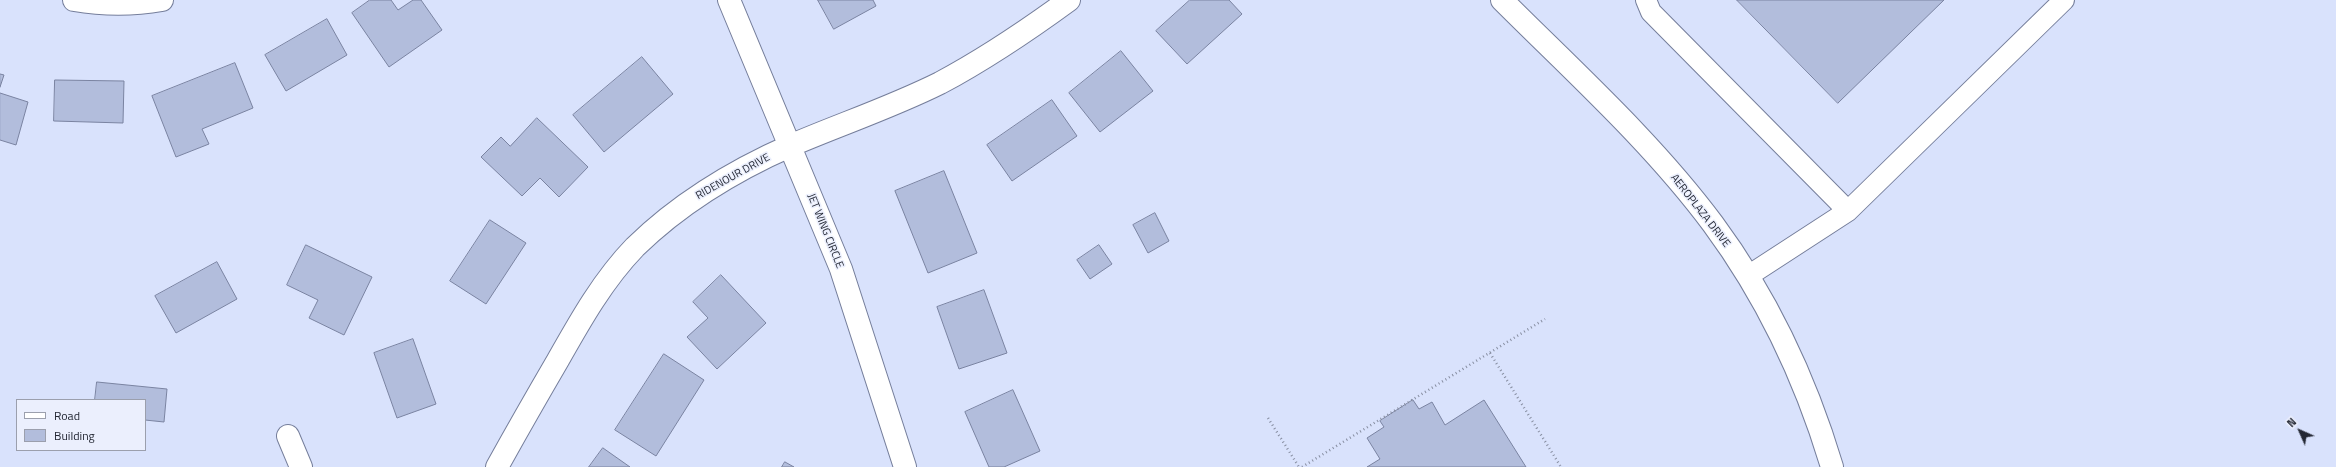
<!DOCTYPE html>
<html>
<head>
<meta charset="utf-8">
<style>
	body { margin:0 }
	#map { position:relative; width:2336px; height:467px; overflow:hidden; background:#d9e2fc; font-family:"Titillium Web",sans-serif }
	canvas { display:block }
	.legend { position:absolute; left:16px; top:399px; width:130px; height:52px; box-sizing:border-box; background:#ebeffd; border:1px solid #9b9fad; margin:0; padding:5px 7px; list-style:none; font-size:12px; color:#242834 }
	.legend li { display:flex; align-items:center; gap:8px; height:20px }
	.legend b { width:20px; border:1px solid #9b9fad }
	.north { position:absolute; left:2280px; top:411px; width:40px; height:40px; -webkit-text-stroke:3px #ebeffd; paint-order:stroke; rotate:315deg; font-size:11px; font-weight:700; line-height:16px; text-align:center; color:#242834 }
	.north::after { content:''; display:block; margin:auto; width:14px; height:18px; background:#242834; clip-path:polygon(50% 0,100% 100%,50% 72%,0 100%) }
</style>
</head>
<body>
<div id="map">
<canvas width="2336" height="467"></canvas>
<ul class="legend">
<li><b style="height:5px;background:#fff"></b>Road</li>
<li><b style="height:11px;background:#b2bddc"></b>Building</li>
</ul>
<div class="north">N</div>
</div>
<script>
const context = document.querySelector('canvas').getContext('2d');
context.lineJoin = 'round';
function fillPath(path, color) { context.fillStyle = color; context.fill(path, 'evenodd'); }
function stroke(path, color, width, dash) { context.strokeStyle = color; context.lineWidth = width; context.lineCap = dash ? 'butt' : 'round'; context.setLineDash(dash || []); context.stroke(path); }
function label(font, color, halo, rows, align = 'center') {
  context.font = font + ' "Titillium Web",sans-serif'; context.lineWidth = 3; context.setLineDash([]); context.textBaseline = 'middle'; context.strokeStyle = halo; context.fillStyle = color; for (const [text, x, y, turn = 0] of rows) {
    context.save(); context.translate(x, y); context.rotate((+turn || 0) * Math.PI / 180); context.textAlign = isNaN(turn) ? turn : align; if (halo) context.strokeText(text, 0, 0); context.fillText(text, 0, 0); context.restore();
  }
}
const building = new Path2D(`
	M370 0H391L398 10 413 0H421L442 30 389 67 352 13Z
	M818 0H873L876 6 834 29Z
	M1190 0H1229L1242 14 1187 64 1156 31Z
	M1737 0H1944L1838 103Z
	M327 19 347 55 286 91 265 55Z
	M1121 51 1153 91 1100 132 1069 93Z
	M642 57 673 94 604 152 573 115Z
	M235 63 253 108 202 129 209 144 176 157 152 96Z
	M0 74 4 75 0 87Z
	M55 80 124 81 123 123 54 121Z
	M0 93 28 102 16 145 0 140Z
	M1052 100 1077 136 1012 181 987 145Z
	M537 118 588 167 559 197 540 178 522 196 481 157 501 137 510 146Z
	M944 171 977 253 928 273 895 191Z
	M1155 213 1169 241 1148 253 1133 225Z
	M490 220 526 243 486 304 450 281Z
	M306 245 372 277 344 335 309 318 318 300 287 285Z
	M1099 245 1112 264 1090 279 1077 260Z
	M217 262 237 299 176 333 155 296Z
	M721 275 766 323 717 369 687 337 708 318 693 302Z
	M984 290 1007 353 959 369 937 307Z
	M413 339 436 404 397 418 374 353Z
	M664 354 704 380 656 456 615 430Z
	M97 382 167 389 164 422 145 420V400H95Z
	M1013 390 1040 451 1004 467H989L965 412Z
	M1413 400 1419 409 1432 402 1445 425 1484 400 1526 467H1367L1380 459 1367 438 1384 427 1380 421Z
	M603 448 630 467H589Z
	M785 462 794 467H782Z`);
fillPath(building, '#b2bddc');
stroke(building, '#7a83a1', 1);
const service = new Path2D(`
	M1646 0 1651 12 1848 211
	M1748 276 1848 211 2064 0`);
const minor = new Path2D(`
	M74 0C104 5 133 5 162 0
	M729 0 841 269 905 467
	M288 436 301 467
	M497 467C517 431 537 396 558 360 580 321 603 280 635 247 679 204 735 170 792 145 841 124 892 107 940 83 985 59 1028 30 1069 0`);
const tertiary = new Path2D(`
	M1502 0C1574 72 1652 142 1713 224 1767 297 1806 380 1832 467`);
stroke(service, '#757e9b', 22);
stroke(minor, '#757e9b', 24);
stroke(tertiary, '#757e9b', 24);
stroke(new Path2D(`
	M1490 353 1561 467
	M1268 418 1299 467
	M1302 467 1545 319`), '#878ea1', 2.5, [1, 3]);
stroke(service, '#fff', 20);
stroke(minor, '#fff', 22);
stroke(tertiary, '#fff', 22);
label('11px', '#242834', '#ebeffd', [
	["RIDENOUR DRIVE",733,177,-29],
	["AEROPLAZA DRIVE",1700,211,52],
	["JET WING CIRCLE",825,231,68]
]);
</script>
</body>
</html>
